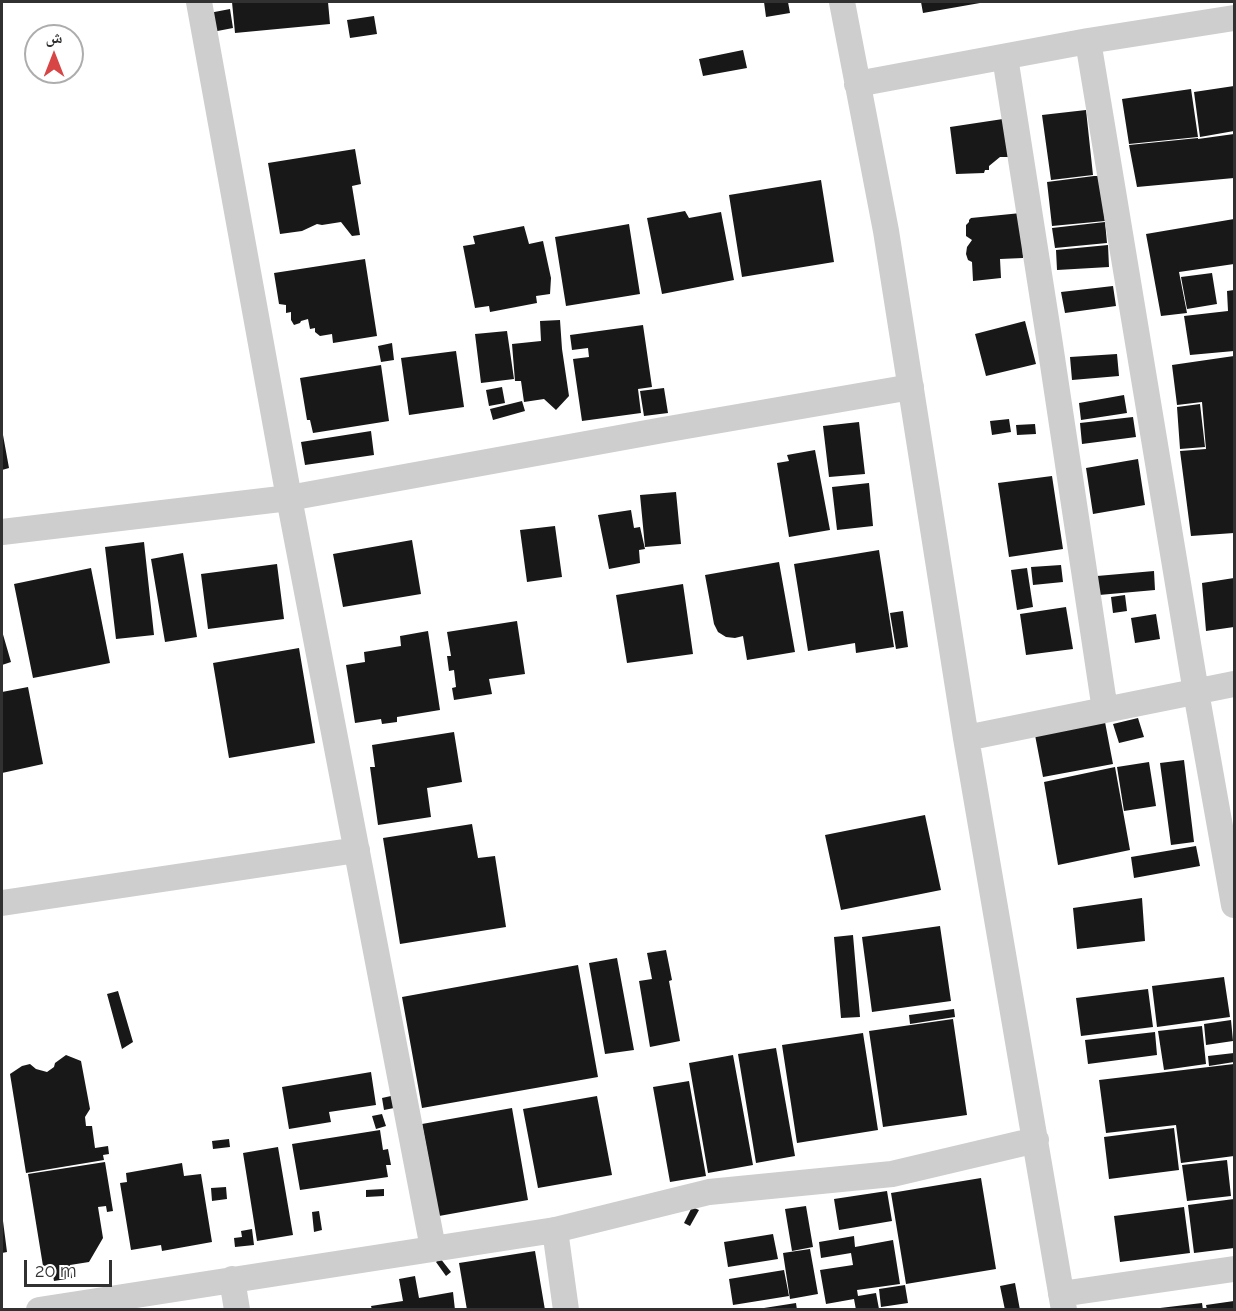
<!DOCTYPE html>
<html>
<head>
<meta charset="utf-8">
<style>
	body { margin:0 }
	#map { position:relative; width:1236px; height:1311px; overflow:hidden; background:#fff; font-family:Raleway,"Noto Naskh Arabic",sans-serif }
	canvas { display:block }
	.frame { position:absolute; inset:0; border:3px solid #313131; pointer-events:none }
	.north { position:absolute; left:24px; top:24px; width:60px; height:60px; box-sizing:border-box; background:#fff; border:2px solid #adadad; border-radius:50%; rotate:0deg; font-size:16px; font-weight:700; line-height:24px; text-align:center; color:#313131 }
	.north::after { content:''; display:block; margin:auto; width:21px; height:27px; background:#d74544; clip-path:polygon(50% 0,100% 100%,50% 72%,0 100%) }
	.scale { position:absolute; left:24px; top:1260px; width:88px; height:27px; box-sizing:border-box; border:3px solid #313131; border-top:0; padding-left:8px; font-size:18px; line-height:21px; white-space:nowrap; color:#313131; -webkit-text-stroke:4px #fff; paint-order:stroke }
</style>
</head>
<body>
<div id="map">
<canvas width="1236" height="1311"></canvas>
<div class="frame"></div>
<div class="north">ش</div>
<div class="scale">20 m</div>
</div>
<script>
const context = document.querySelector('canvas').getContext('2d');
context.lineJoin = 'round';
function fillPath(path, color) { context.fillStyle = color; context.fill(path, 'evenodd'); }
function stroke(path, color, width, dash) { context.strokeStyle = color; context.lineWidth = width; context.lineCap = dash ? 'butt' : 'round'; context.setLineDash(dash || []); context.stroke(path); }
fillPath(new Path2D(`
	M232 2H328L330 24 235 33Z
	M764 2H788L790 13 766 17Z
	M921 2H979L980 3 923 13Z
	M230 9 233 28 207 33 204 14Z
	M374 16 377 34 350 38 347 20Z
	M743 50 747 68 703 76 699 59Z
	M1234 86V131L1200 137 1194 92Z
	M1191 89 1198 137 1129 144 1122 99Z
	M1086 110 1093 175 1051 180 1042 115Z
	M1003 119 1009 157H1000L989 166V170H985L984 173 956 174 950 127Z
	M1234 134V178L1137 187 1129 145 1198 138V139Z
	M355 149 361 184 352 186 360 235 352 236 341 222 322 225 317 224 302 231 280 234 268 163Z
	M1094 176H1099L1105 221 1052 226 1047 182Z
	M821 180 834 262 742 277 729 195Z
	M685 211 689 218 721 212 734 280 662 294 647 218Z
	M1021 213 1023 258 1000 259 1001 278 973 281 972 262 968 260 966 254 967 247 972 240 966 236V225L969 222V220L971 218Z
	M1234 219V264L1179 272 1187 313 1161 316 1146 234Z
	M1105 222 1107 243 1055 248 1052 228Z
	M629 224 640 294 566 306 555 237Z
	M524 226 529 244 543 241 551 278 550 294 536 296 537 303 490 312 489 306 475 308 463 246 475 244 473 236Z
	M1108 245 1109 267 1057 270 1056 250Z
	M365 259 377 336 333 343 332 334 320 336 315 332V328L310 329 308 319 301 321 300 323 294 325 291 320V312L286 313V305L279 304 274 273Z
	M1212 273 1217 304 1187 309 1181 277Z
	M1113 286 1116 306 1065 313 1061 292Z
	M1234 290V351L1190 355 1184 316 1228 311 1227 291Z
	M560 320 562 349 569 396 556 410 544 399 524 402 521 381H515L512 344 541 341 540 321Z
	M1025 321 1036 364 986 376 975 334Z
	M643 325 652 387 638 389 641 413 582 421 573 359 589 357 588 348 572 350 570 335Z
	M507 331 514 379 481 383 475 334Z
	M392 343 394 360 381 362 378 346Z
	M456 351 464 407 409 415 401 358Z
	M1117 354 1119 376 1072 380 1070 357Z
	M1234 356V533L1191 536 1180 451 1206 449 1202 402 1177 405 1172 365Z
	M381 365 389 421 313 433 310 420H307L300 378Z
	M502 387 505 403 489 406 486 390Z
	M664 388 668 413 644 416 640 391Z
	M1124 395 1127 413 1081 420 1079 403Z
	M522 401 525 411 493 420 490 409Z
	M1200 404 1205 447 1180 449 1177 407Z
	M1133 417 1136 437 1082 444 1080 423Z
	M1009 419 1011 432 992 435 990 421Z
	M859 422 865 474 829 477 823 426Z
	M1035 424 1036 434 1017 435 1016 425Z
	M371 431 374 455 305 465 301 442Z
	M2 435H3L9 468 2 470Z
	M815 450 830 530 789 537 777 463 789 461 787 455Z
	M1138 459 1145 505 1093 514 1086 468Z
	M1052 476 1063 549 1009 557 998 483Z
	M869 483 873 526 837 530 832 487Z
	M676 492 681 544 645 547 640 495Z
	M631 510 634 528 640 527 645 549 639 550 640 563 609 569 598 515Z
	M555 526 562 577 527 582 520 530Z
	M412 540 421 594 343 607 333 554Z
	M144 542 154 635 116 639 105 547Z
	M879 550 894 647 856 653 855 643 808 651 794 564Z
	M183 553 197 637 165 642 151 559Z
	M779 562 795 652 747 660 743 636 735 638 726 637 718 632 714 624 705 575Z
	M277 564 284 619 208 629 201 574Z
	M1061 565 1063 582 1033 585 1031 567Z
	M91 568 110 663 33 678 14 584Z
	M1027 568 1033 607 1017 610 1011 570Z
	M1154 571 1155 590 1099 595 1097 576Z
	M1234 578V627L1206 631 1202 583Z
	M683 584 693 654 627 663 616 595Z
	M1125 595 1127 611 1113 613 1111 597Z
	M1066 607 1073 649 1026 655 1020 614Z
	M903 611 908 647 896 649 890 613Z
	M1156 614 1160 639 1135 643 1131 618Z
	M517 621 525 674 489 679 492 694 454 700 452 688 456 687 454 670 449 671 447 656H451L447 632Z
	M2 631 11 662 2 665Z
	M428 631 440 710 397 717V722L382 724 381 719 355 723 346 665 365 662 364 652 401 646 400 636Z
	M299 648 315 743 229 758 213 663Z
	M28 687 43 764 2 773V692Z
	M1138 718 1144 737 1119 743 1113 724Z
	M1105 722 1113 764 1043 777 1035 735Z
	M454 732 462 782 427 788 431 817 378 825 370 767H375L372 745Z
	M1184 760 1194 842 1171 845 1160 763Z
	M1149 762 1156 806 1124 811 1117 767Z
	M1115 767 1130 850 1058 865 1044 782Z
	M925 815 941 890 841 910 825 835Z
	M472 824 478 858 495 856 506 927 400 944 383 838Z
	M1196 846 1200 866 1134 878 1131 857Z
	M1142 898 1145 941 1077 949 1073 908Z
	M940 926 951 1001 872 1012 862 937Z
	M853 935 860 1017 841 1018 834 937Z
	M666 950 672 980 669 981 680 1041 650 1047 639 981 652 979 647 953Z
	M617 958 634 1050 605 1054 589 963Z
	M578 965 598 1077 422 1108 402 997Z
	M1224 977 1230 1017 1157 1027 1152 986Z
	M1148 989 1153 1027 1081 1036 1076 998Z
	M118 991 133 1042 122 1049 107 994Z
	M954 1009 955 1017 910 1024 909 1015Z
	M953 1019 967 1115 883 1127 869 1031Z
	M1231 1020 1233 1041 1206 1045 1204 1024Z
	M1202 1026 1206 1064 1164 1070 1158 1031Z
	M1155 1032 1157 1055 1088 1064 1085 1040Z
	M863 1033 878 1130 797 1143 782 1045Z
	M776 1048 795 1156 756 1163 738 1054Z
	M1234 1053V1062L1209 1066 1208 1056Z
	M66 1055 81 1061 90 1109 85 1117 86 1126H92L95 1148 108 1146 109 1154 103 1155 104 1160 26 1173 10 1074 22 1066 30 1064 36 1069 47 1072 54 1067 55 1063Z
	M733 1055 753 1165 708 1173 689 1063Z
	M1234 1064V1156L1181 1163 1176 1125 1106 1133 1099 1080Z
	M371 1072 376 1105 329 1112 331 1122 289 1129 282 1087Z
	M689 1081 706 1176 670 1182 653 1087Z
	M391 1096 394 1108 384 1110 382 1098Z
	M597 1096 612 1175 538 1188 523 1109Z
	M512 1108 528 1200 439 1216 422 1124Z
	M382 1114 386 1126 376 1129 372 1116Z
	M1174 1128 1179 1170 1109 1179 1104 1137Z
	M380 1130 383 1150 388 1149 391 1165H386L388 1177 300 1190 292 1144Z
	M229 1139 230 1147 213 1149 212 1141Z
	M278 1147 293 1235 257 1241 243 1153Z
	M1227 1160 1231 1196 1187 1201 1182 1165Z
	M105 1162 113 1211 107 1212 106 1206 98 1207 103 1238 89 1262 70 1265 72 1278 54 1281 51 1265 43 1266 28 1174Z
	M182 1163 184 1176 201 1174 212 1242 162 1251 161 1245 131 1250 120 1183 127 1182 126 1173Z
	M981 1178 996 1269 906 1284 891 1193Z
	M226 1187 227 1199 212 1201 211 1188Z
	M384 1189V1196L366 1197V1190Z
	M887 1191 892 1221 839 1230 834 1199Z
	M1234 1199V1248L1194 1253 1188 1205Z
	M806 1206 813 1247 792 1251 785 1209Z
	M692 1207 699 1210 690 1226 684 1223Z
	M1184 1207 1190 1253 1120 1262 1114 1216Z
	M319 1211 322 1230 314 1232 312 1212Z
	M2 1221H3L7 1252 2 1253Z
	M252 1229 254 1245 235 1247 234 1238 242 1237 241 1231Z
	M773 1234 778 1259 728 1267 724 1242Z
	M854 1236 855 1247 893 1240 900 1284 857 1290 858 1296 876 1293 879 1309 856 1310 854 1299 826 1304 820 1270 853 1265 851 1253 821 1258 819 1242Z
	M810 1249 818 1294 790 1299 783 1253Z
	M535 1251 545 1310H467L459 1263Z
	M440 1258 451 1272 446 1276 436 1262Z
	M784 1270 789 1296 733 1305 729 1279Z
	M415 1276 419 1298 453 1292 455 1310H372L371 1306 403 1301 399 1279Z
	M1015 1283 1020 1310H1005L1000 1286Z
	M905 1285 908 1303 881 1307 879 1289Z
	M1234 1301V1310H1207L1206 1305Z
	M796 1303 797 1310H765L764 1308Z
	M1202 1303 1203 1310H1160V1308Z`), '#181818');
stroke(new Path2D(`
	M199 2 289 498 433 1248
	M842 2 886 231 966 738 1064 1310
	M1088 41 1196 692 1234 905
	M1005 57 1049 338 1105 710
	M857 84 1088 41 1234 18
	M2 532 289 498 663 430 911 387
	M966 738 1234 684
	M2 903 357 850
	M555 1230 566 1310
	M232 1279 237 1310
	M1061 1294 1234 1269
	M39 1310 555 1230 709 1192 892 1174 1036 1140`), '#cecece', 26);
</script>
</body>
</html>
